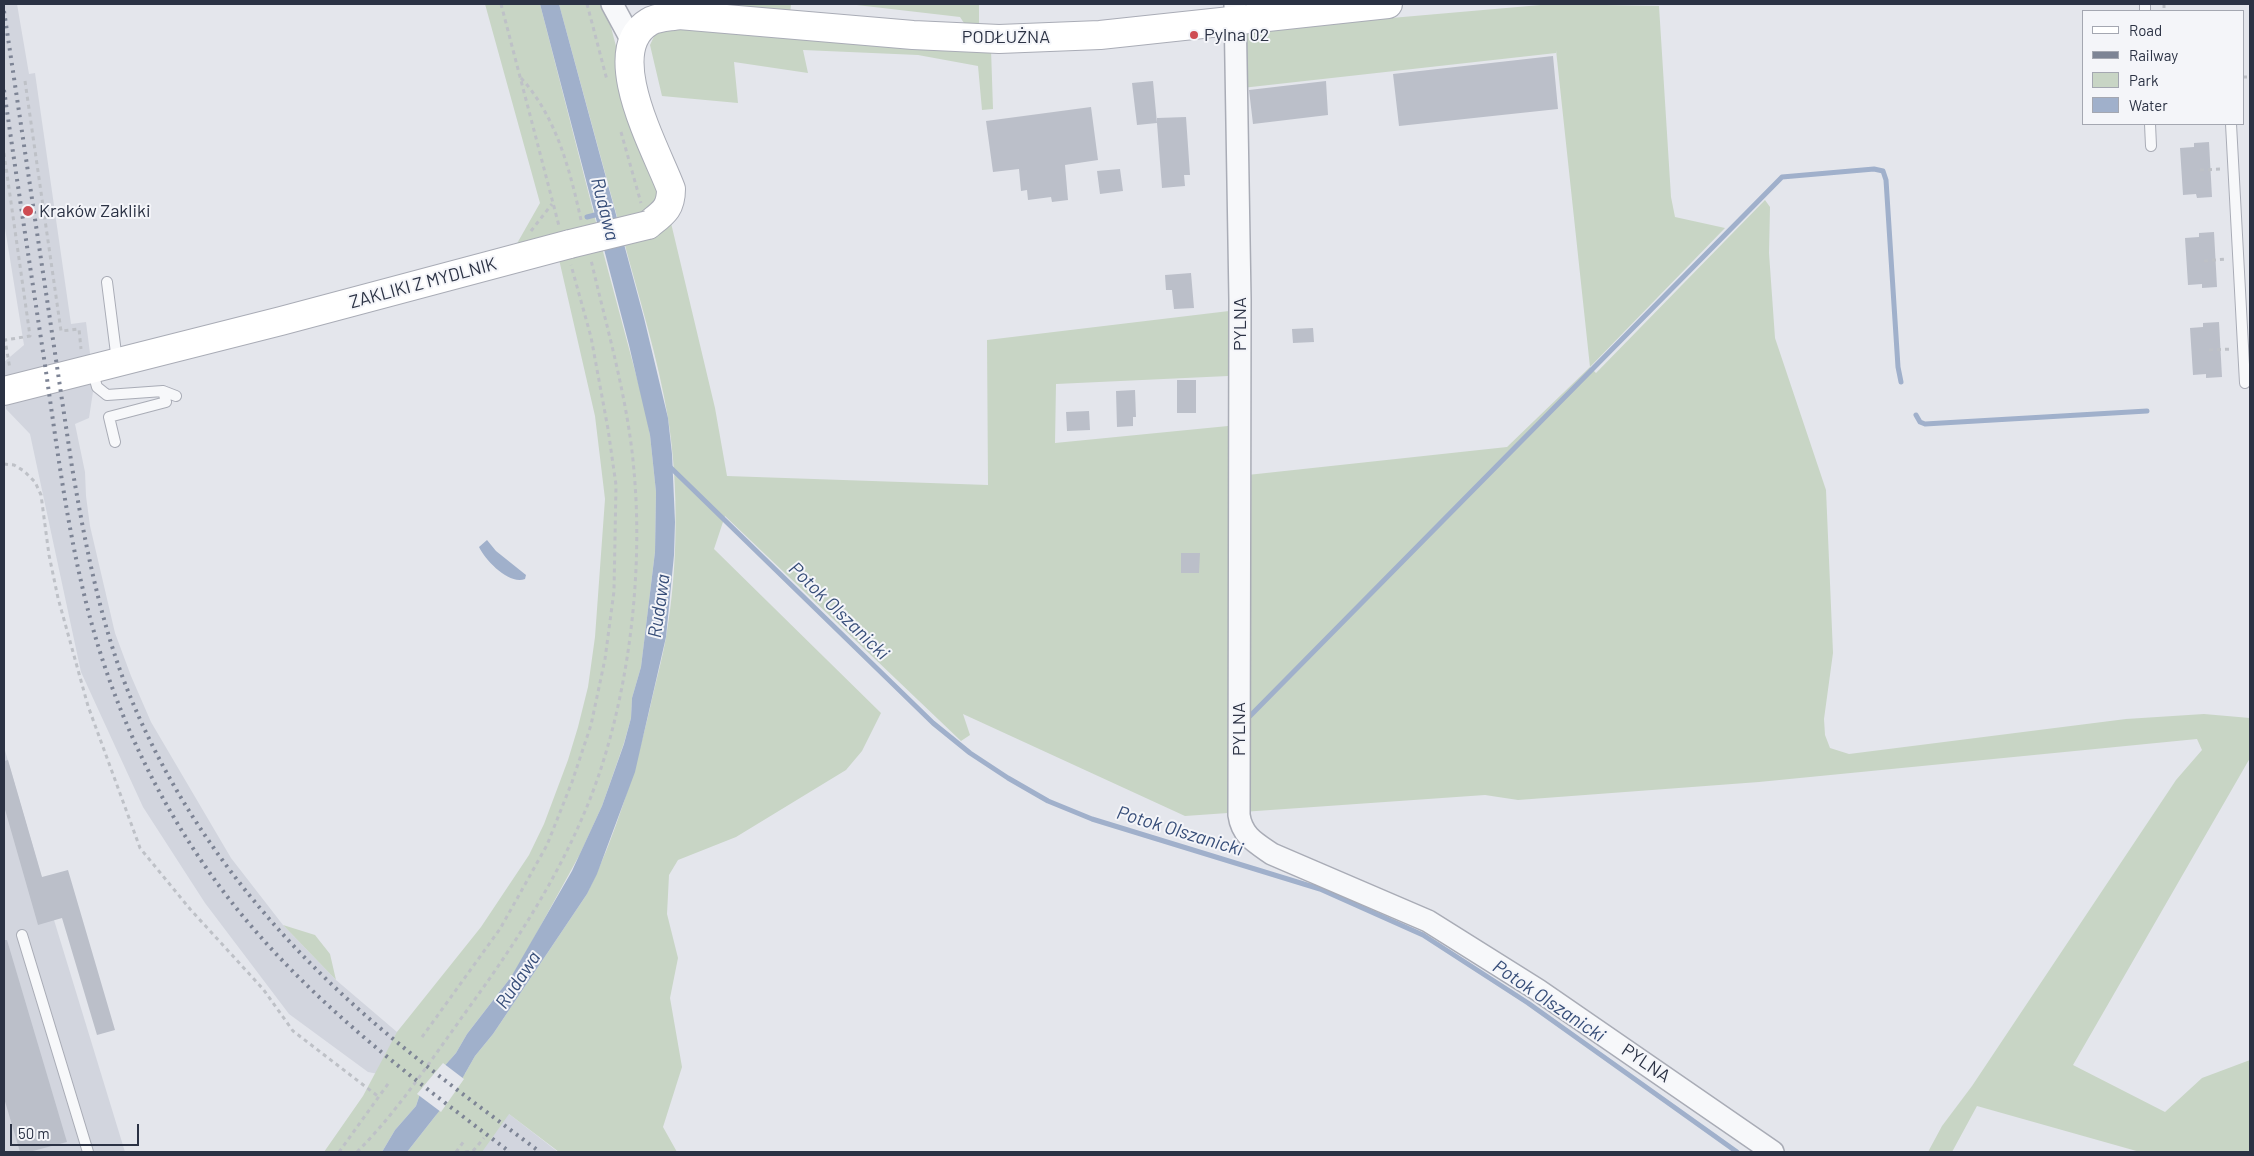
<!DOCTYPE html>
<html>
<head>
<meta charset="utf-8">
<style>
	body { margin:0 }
	#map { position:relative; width:2254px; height:1156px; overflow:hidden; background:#e4e6ec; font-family:Barlow,sans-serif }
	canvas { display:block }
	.frame { position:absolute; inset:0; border:5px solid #2b3244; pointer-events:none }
	.legend { position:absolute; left:2082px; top:10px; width:162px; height:115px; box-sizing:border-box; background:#f4f5f9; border:1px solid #a4a7b1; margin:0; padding:6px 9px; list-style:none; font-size:15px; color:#2b3244 }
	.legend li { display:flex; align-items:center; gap:10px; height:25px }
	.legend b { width:25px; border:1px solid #a4a7b1 }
	.scale { position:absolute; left:10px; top:1124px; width:129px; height:22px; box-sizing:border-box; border:2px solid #2b3244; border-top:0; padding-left:6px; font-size:15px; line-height:18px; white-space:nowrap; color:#2b3244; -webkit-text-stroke:4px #f4f5f9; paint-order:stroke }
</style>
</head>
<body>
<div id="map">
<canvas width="2254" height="1156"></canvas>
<div class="frame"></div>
<ul class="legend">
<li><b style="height:6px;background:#fff"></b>Road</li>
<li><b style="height:6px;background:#7d8495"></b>Railway</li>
<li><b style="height:14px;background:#c8d5c5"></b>Park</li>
<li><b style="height:14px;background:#a0b0cb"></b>Water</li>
</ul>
<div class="scale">50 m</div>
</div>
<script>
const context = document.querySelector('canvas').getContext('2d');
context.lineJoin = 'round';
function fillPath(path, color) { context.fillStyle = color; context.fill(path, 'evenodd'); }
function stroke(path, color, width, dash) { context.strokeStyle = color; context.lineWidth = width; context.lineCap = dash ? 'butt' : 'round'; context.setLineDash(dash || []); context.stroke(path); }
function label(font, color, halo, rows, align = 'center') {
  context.font = font + ' Barlow,sans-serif'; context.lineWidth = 4; context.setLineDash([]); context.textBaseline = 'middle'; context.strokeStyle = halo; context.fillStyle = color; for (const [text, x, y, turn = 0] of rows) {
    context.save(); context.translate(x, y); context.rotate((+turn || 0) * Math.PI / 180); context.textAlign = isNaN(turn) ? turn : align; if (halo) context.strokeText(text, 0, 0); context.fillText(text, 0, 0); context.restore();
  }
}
fillPath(new Path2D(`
	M4 4H17L29 74 35 73 71 324 86 322 94 385 89 418 75 424 85 472 86 496 90 526 115 633 131 676 151 722 231 858 283 925 336 980 397 1032 407 1020 509 1114 558 1152H474L399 1078 368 1072 289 1014 205 903 143 807 81 672 30 434 6 409 4 362 24 345 4 222Z
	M4 747 54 920 125 1152H4Z`), '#d2d5de');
fillPath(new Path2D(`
	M485 4H540L598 230 515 247 540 203Z
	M559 4H605L637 127 657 188 658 200 653 210 619 224Z
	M650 4H791L790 15Z
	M848 4H979V23H964L960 17Z
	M1552 4 1659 6 1671 197 1675 217 1725 228 1590 367 1596 373 1765 200 1770 207 1769 253 1775 338 1826 490 1833 653 1824 719 1825 735 1830 748 1849 754 2126 719 2204 714 2250 718V758L2073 1065 2165 1112 2202 1078 2250 1060V1152H2140L1977 1106 1952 1152H1928L1942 1126 1972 1086 2176 780 2202 750 2197 739 1759 782 1518 800 1485 795 1185 816 963 714 970 735 961 741 725 516 714 549 881 713 862 751 846 770 736 837 678 860 669 875 667 914 678 958 670 998 682 1067 663 1127 677 1152H559L509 1114 482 1152H407L455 1091 475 1056 493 1034 587 894C616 835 635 771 650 708 655 684 662 661 666 637 678 569 679 487 668 418 658 358 639 298 623 238L671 223 715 408 727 476 988 485 987 340 1229 311 1228 376 1056 384 1055 443 1228 426 1229 477 1507 447 1590 367 1556 50V53L1242 88V31Z
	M728 27 991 49 993 109 982 110 978 66 918 55 803 50 808 73 734 62 738 103 662 96 650 45 657 30Z
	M601 244 646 412 650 435 656 492 655 552 641 667 632 698 631 718 624 743 602 806 580 854 524 956 511 977 467 1034 456 1053 420 1094 416 1106 395 1130 382 1152H324L363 1096 397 1032 481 927 529 855 544 824 568 760 578 727 588 687 595 637 605 499 595 416 558 255Z
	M283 925 315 935 330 954 336 980Z`), '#c8d5c5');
fillPath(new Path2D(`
	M540 4H559L644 318 668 418 672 454 675 522 674 555 666 637 643 737 635 772 597 874 587 894 493 1034 475 1056 455 1091 407 1152H382L395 1130 416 1106 420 1094 456 1053 467 1034 511 977 572 871 602 806 624 744 631 718 632 698 641 667 655 552 656 492 650 435 629 345Z
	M487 540 496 551 526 575 525 579C509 585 486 561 479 547Z`), '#a0b0cb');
fillPath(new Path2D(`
	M443 1063 464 1079 441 1112 417 1094Z`), '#e4e6ec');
stroke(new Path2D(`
	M587 217 599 214
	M1916 415 1920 422 1925 424 2147 411
	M668 465 933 723 970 753 1008 778 1048 801 1092 819 1320 889 1423 935 1528 1003 1737 1152
	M1250 716 1782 177 1874 169 1883 171 1886 180 1898 367 1901 382`), '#a0b0cb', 5);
fillPath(new Path2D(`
	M1553 56 1558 109 1399 126 1393 74Z
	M1153 81 1157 123V118L1186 117 1190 175H1184L1185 186 1162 188 1157 123 1137 125 1132 83Z
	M1326 81 1328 115 1253 124 1249 90Z
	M1091 107 1098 160 1065 165 1068 200 1052 202 1051 197 1028 200 1027 190 1021 191 1019 169 993 172 986 121Z
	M2209 142 2212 197 2197 198 2196 194 2183 195 2180 148 2194 147V143Z
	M1120 169 1123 191 1100 194 1097 171Z
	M2214 232 2217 287 2202 288V284L2188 285 2185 238 2199 237V233Z
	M1191 273 1194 308 1174 309 1172 290H1166L1165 275Z
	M2219 322 2222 377 2206 378V374L2193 375 2190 328 2203 327V323Z
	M1313 328 1314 342 1293 343 1292 329Z
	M1177 380H1196V413H1177Z
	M1135 390 1136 417H1133V426L1117 427 1116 391Z
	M1089 411 1090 430 1067 431 1066 412Z
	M1181 553H1200L1199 573H1181Z
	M8 760 42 877 68 870 115 1030 97 1035 62 918 38 925 4 806V761Z
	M4 940H7L67 1142 29 1152H20L4 1098Z`), '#bbbfc9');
const lane = new Path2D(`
	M2145 11V4
	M2150 124 2151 146
	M2231 124 2245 383
	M107 282 117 361
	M92 369 97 387 107 395 163 391 176 396
	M115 442 109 417 166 402 163 391
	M22 935 88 1152`);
const street = new Path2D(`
	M612 4 632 41
	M1235 4 1240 300 1239 815C1242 836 1256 843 1272 854L1428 921 1538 990 1773 1152`);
const secondary = new Path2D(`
	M648 225C663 213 671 209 671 189 657 151 600 51 649 22 657 17 670 17 679 15L913 35 999 39 1100 35 1388 4
	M4 391 281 321 570 244`);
stroke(lane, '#a9acb6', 12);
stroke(street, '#a9acb6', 24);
stroke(secondary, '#a9acb6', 30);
stroke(new Path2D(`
	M501 4 559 226
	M587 4 607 80
	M2164 4V8
	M2243 77H2250
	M521 78C556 116 570 170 581 220
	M25 81 61 331 79 329 81 349
	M621 132 641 203
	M4 153 30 336 5 340 10 369
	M2200 170 2222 169
	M531 231 552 204
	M2204 261 2227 259
	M2209 350 2232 349
	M4 464 14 465 24 471 35 482 41 495 49 555 58 598 88 706 140 848 190 909 263 989 293 1031 379 1097
	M422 1037 500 929 547 845 572 782 591 725 605 659 614 591 616 485 608 429 591 337 571 265
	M339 1152 390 1081
	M357 1152C400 1109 432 1058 468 1009 512 948 553 886 583 816 627 715 644 580 634 471 628 399 607 329 591 260
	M456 1152 464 1141
	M465 1152 473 1151 484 1138`), '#bec1c7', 3, [4, 4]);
stroke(lane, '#f7f8fa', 10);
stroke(street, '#f7f8fa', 21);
stroke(secondary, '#fff', 28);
stroke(new Path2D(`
	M4 11 72 467C84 537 97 606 121 673 174 816 270 936 386 1033 436 1075 488 1113 540 1152
	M4 90C17 181 31 273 45 365 58 454 69 545 94 632 119 719 159 802 212 876 291 987 402 1071 510 1152`), '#7d8495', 4, [2.5, 5]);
const secondaryBridge = new Path2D(`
	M570 244 648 225`);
stroke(secondaryBridge, '#a9acb6', 30, []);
stroke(secondaryBridge, '#fff', 28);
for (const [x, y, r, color] of [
	[1194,35,5,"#ce4c53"],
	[28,211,6,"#ce4c53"]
]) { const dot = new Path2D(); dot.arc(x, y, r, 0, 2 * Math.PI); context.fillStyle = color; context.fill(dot); stroke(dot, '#f4f5f9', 2); }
label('18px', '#2b3244', '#f4f5f9', [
	["Pylna 02",1204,35],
	["Kraków Zakliki",39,211]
], 'left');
label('18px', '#2b3244', '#f4f5f9', [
	["PODŁUŻNA",1006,37],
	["ZAKLIKI Z MYDLNIK",423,283,-15],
	["PYLNA",1240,324,-90],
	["PYLNA",1239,729,-90],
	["PYLNA",1646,1063,34]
]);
label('italic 19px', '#364d78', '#f4f5f9', [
	["Rudawa",605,209,76],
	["Rudawa",659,606,-82],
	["Potok Olszanicki",839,611,44],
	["Potok Olszanicki",1180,831,17],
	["Rudawa",518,980,-56],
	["Potok Olszanicki",1549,1001,34]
]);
</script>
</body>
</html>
